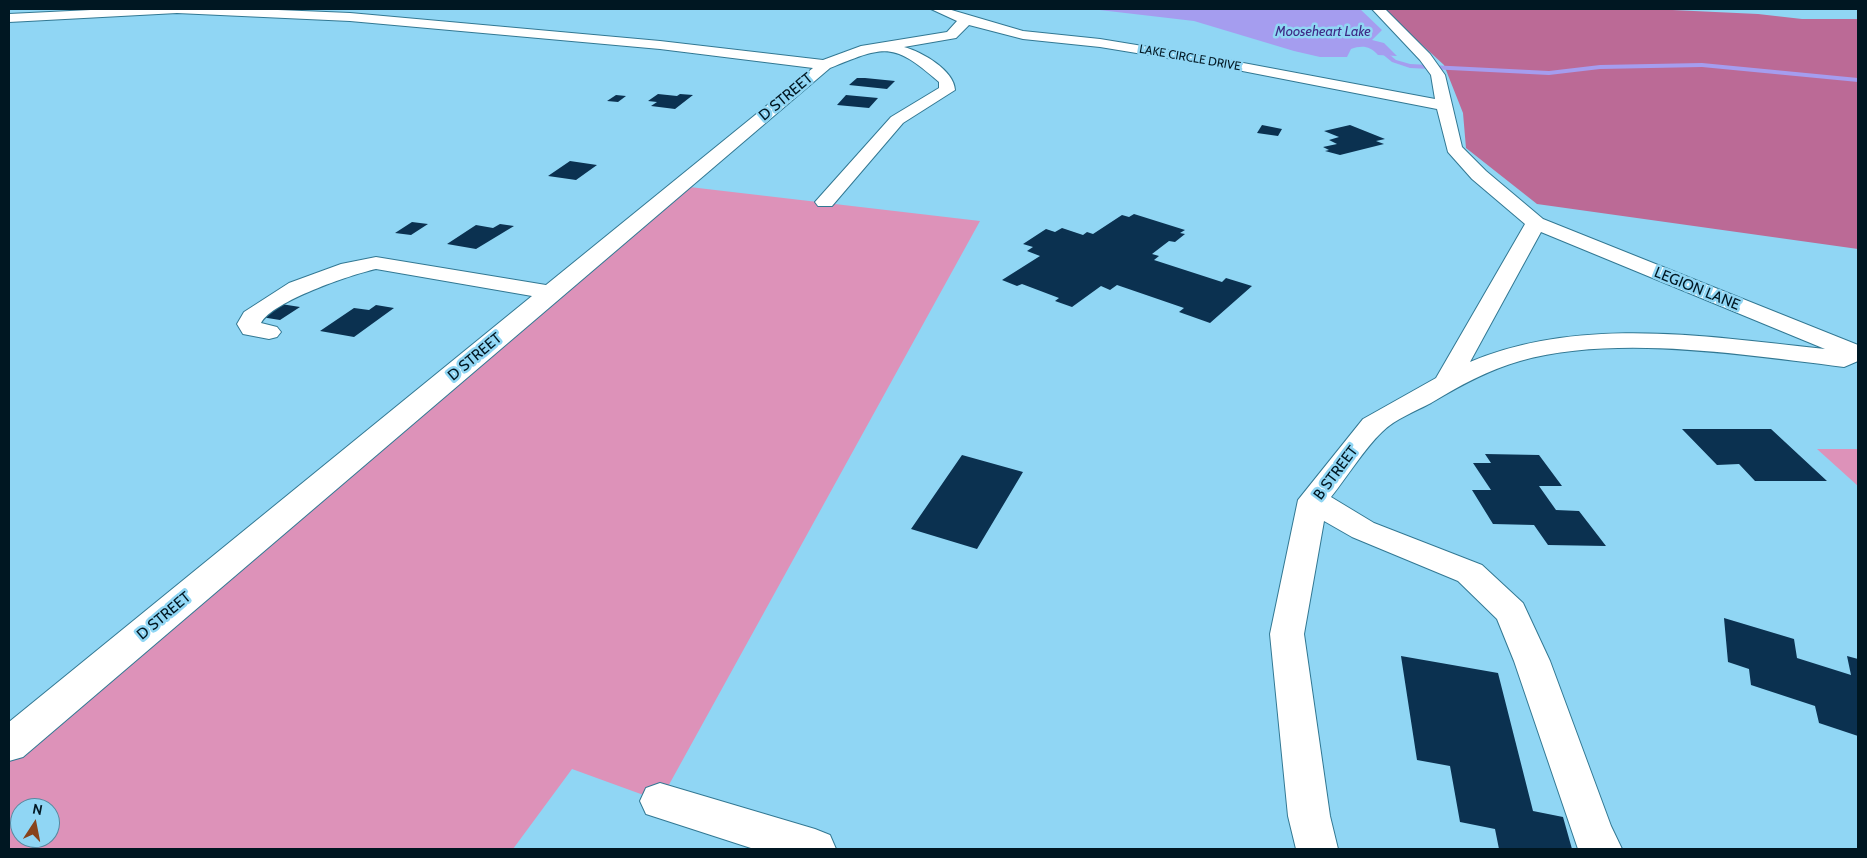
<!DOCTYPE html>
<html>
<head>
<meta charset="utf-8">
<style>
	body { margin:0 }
	#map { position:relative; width:1867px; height:858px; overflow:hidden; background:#90d6f4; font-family:Cabin,sans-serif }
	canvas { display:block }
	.frame { position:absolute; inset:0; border:10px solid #001722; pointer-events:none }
	.north { position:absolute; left:10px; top:798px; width:50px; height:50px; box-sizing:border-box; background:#90d6f4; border:1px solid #568aa0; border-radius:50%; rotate:11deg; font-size:14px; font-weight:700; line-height:20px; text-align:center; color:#001722 }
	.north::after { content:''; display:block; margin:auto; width:18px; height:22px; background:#88431b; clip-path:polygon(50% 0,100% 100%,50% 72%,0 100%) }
</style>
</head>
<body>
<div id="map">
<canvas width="1867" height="858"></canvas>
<div class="frame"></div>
<div class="north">N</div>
</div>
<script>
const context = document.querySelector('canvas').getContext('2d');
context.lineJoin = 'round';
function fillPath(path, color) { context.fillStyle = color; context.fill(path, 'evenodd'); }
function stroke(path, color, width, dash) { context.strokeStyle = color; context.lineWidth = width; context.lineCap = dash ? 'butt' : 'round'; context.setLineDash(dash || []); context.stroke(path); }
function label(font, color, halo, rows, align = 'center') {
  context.font = font + ' Cabin,sans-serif'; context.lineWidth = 5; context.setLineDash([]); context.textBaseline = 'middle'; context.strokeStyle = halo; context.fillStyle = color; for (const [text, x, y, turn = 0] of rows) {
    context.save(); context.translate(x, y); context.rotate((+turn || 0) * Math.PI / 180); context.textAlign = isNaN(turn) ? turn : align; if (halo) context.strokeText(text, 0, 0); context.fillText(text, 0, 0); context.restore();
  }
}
fillPath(new Path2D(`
	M681 186 980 221 660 801 572 769 513 849H9V745ZM20 808H50V838H20Z
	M1817 449H1858V486Z`), '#dd92b9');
fillPath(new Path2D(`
	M1383 9H1651L1758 14 1802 19H1858V249L1537 204 1466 148 1463 113 1444 65Z`), '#bb6a96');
fillPath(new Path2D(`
	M1091 9H1360L1382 30 1372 40 1384 43 1397 56 1378 55C1370 46 1362 45 1351 49L1347 57H1320L1294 51 1194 21Z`), '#a59def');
fillPath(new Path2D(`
	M1375 46H1379L1396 60 1410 64 1549 71 1600 65 1702 63 1858 78V82L1702 67 1600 69 1549 75 1410 68 1392 62 1375 48Z`), '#a59def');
fillPath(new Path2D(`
	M857 78H865L895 81 887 89 849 85Z
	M658 94 677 96 680 94 693 95 675 109 651 106 657 102 648 101Z
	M616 95 626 96 618 102 607 101Z
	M846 95 878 98 869 108 837 105Z
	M1262 125 1282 129 1278 136 1257 133Z
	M1350 125 1385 139 1376 141 1384 144 1340 155 1325 151 1329 150 1323 147 1337 144 1329 140 1339 137 1324 131Z
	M570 161 597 165 576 180 548 176Z
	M1134 214 1185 230 1180 233 1185 234 1175 242 1169 241 1152 254 1159 256 1154 260 1222 282 1226 278 1252 286 1210 323 1179 312 1184 308 1117 285 1110 290 1101 286 1072 307 1055 301 1059 298 1022 284 1017 286 1002 280 1040 256 1027 251 1033 247 1023 244 1046 229 1055 232 1062 228 1083 235 1087 232 1093 234 1122 215 1129 217Z
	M412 222 428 224 411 235 395 233Z
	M500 224 514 226 476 249 447 244 476 225 493 228Z
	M281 304 300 307 280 320 261 317Z
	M376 305 394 308 354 337 320 331 354 308 369 310Z
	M1682 429H1771L1827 481H1755L1739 464 1717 465Z
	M1485 454 1539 455 1562 486H1539L1556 510 1579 511 1606 546 1548 545 1534 525 1493 524 1472 490H1491L1473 463H1491Z
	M962 455 1023 472 977 549 911 529Z
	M1724 618 1794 639 1797 658 1851 675 1847 656 1858 659V736L1819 723 1815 706 1751 685 1749 669 1728 662Z
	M1401 656 1498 673 1533 811 1563 817 1572 849H1499L1495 829 1460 822 1450 766 1417 760Z`), '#0b3150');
const minor = new Path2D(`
	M111 9H254L350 13 660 41 823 60 861 46 947 32 957 21 931 9H948L1023 31 1100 39 1222 59 1435 99 1431 75 1420 60 1372 9H1385L1430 54 1445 75 1462 147 1486 171 1543 219 1858 345V361L1844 367C1745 355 1617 334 1520 361 1488 370 1459 386 1431 403 1416 411 1395 419 1382 432 1364 449 1347 477 1331 497L1374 523 1482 565 1523 603 1550 661 1611 826 1622 849H1578L1514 661 1497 619 1458 581 1352 537 1324 521 1304 634 1330 816 1338 849H1296L1288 816 1270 634 1298 500 1363 419 1436 378 1525 224 1472 179 1448 152 1437 109 1222 67 1100 47 1023 39 969 25 956 38 904 47C922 52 954 70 955 90L903 123 832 206H818L815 202 891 117 939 88V82C893 42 886 45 830 68L23 757 9 761V722L532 296 376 269C350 275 273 301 261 323L277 327 281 332 277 337 269 339 243 334 237 324 244 312 289 283 341 264 376 257 546 285 813 68 660 49 350 21 177 13 9 22V14ZM1541 232 1825 349C1710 337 1581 315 1470 362Z
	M660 783 815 829 830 835 836 849H754L646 814 640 801 646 788Z`);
stroke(minor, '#327893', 2);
fillPath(minor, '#fff');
label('12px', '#001722', '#90d6f4', [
	["LAKE CIRCLE DRIVE",1190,58,10]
]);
label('italic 14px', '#3e2985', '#90d6f4', [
	["Mooseheart Lake",1323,32]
]);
label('15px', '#001722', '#90d6f4', [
	["D STREET",786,97,-40],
	["LEGION LANE",1697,289,22],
	["D STREET",475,357,-40],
	["B STREET",1336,473,-53],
	["D STREET",164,616,-40]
]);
</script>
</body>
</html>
